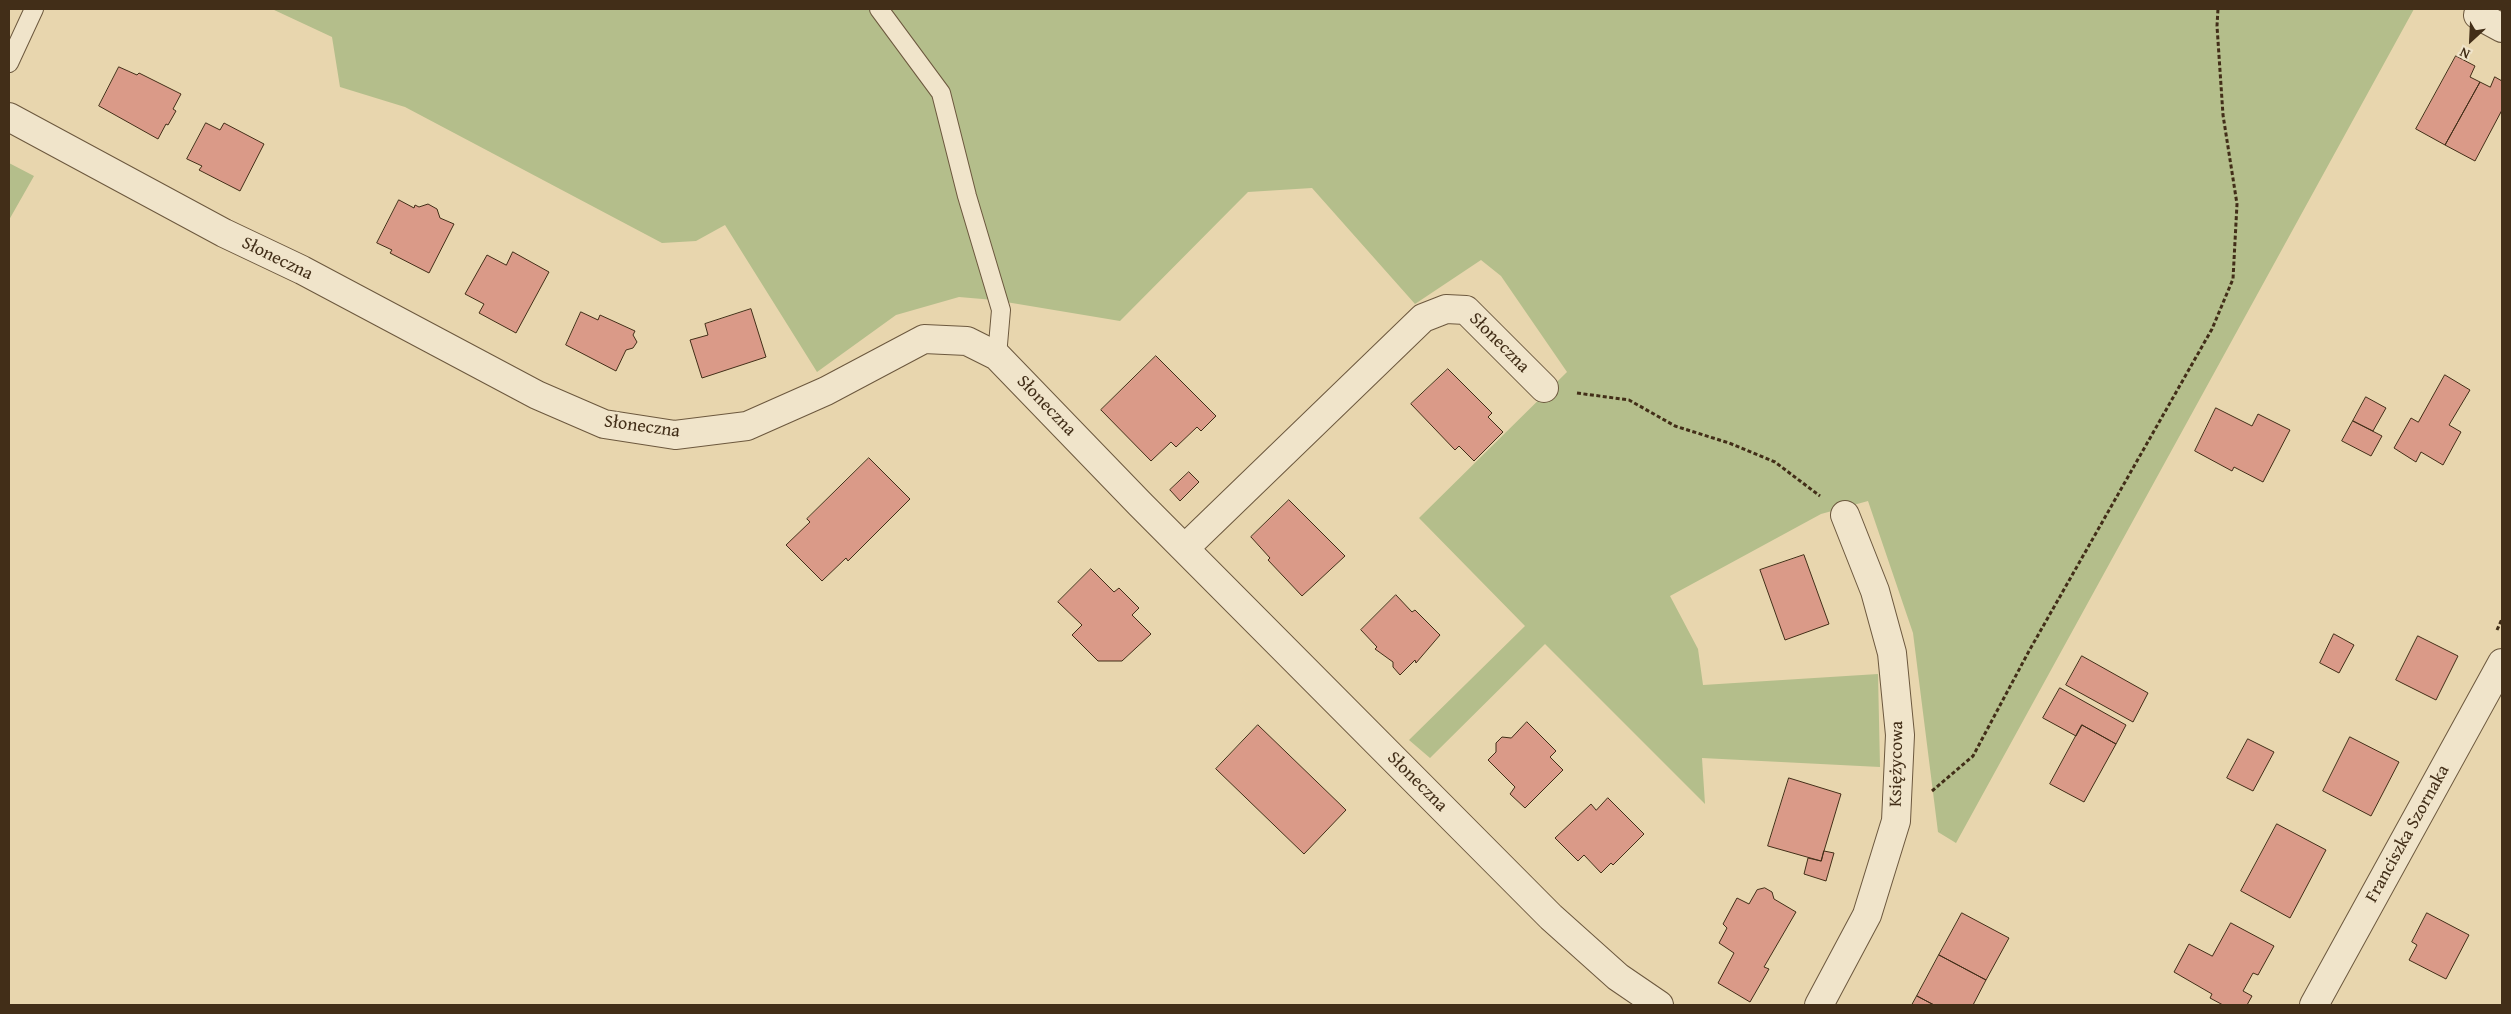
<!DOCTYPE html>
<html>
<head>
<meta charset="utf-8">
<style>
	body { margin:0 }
	#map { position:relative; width:2511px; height:1014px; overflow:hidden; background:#e8d6ae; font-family:"Gentium Book Plus",serif }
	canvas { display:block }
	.frame { position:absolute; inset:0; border:10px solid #422e18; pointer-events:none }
	.north { position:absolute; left:2446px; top:15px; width:50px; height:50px; -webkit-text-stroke:4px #f0e4ca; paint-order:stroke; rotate:205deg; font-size:14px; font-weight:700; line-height:20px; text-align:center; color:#422e18 }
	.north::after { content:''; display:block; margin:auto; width:18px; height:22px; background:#422e18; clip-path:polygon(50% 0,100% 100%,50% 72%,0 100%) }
</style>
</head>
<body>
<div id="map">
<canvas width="2511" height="1014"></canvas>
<div class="frame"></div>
<div class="north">N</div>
</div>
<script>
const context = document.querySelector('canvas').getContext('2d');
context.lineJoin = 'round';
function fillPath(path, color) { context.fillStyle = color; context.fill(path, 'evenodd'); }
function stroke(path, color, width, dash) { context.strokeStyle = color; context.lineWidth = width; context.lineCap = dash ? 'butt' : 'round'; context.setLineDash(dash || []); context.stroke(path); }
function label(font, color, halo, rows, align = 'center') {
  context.font = font + ' "Gentium Book Plus",serif'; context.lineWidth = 5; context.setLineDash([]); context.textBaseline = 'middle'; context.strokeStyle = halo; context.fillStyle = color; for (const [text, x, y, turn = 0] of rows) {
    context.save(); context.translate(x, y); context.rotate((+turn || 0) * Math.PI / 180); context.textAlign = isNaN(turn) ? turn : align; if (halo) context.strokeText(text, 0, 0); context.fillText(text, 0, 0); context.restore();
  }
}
fillPath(new Path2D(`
	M272 9H2414L1956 843 1938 832 1913 633 1868 501 1821 514 1670 596 1698 649 1703 685 1878 674 1880 767 1702 758 1705 804 1545 644 1430 758 1409 740 1525 626 1419 518 1567 372 1501 276 1481 260 1415 304 1312 188 1248 192 1120 321 994 300 959 297 896 315 817 372 725 225 696 241 662 243 405 107 340 87 332 37Z
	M9 163 34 176 9 220Z`), '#b4be8b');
const building = new Path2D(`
	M2456 56 2475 66 2470 77 2480 82 2445 145 2416 129Z
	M119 67 137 75 139 73 181 94 173 109 176 111 168 125 166 124 158 139 99 106Z
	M2495 77 2502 81V110L2475 161 2445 145 2480 82 2490 87Z
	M206 123 220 130 224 123 264 144 240 191 199 170 202 166 187 159Z
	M399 200 414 208 415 205 419 207 428 204 437 209 440 218 454 224 429 273 390 253 392 250 377 243Z
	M513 252 549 272 516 333 479 313 484 304 465 294 487 255 506 265Z
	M751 309 766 357 702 378 690 340 708 335 705 324Z
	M581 312 598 320 600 315 635 331 633 335 637 342 633 348 626 350 616 371 566 345Z
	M1156 356 1216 416 1201 431 1197 427 1176 447 1171 442 1151 461 1101 410Z
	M1448 369 1492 413 1488 417 1503 432 1474 461 1459 446 1455 450 1411 404Z
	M2445 375 2470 390 2449 425 2461 432 2443 465 2421 452 2416 462 2394 448 2411 418 2418 422Z
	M2366 397 2386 408 2373 431 2353 421Z
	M2216 408 2252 426 2258 414 2290 430 2263 482 2234 467 2232 471 2195 451Z
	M2353 421 2382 436 2371 456 2342 441Z
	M869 458 910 499 848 561 846 558 822 581 786 545 810 522 807 519Z
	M1189 472 1199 482 1180 501 1170 490Z
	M1289 500 1345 556 1302 596 1268 560 1270 558 1251 537Z
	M1804 555 1829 624 1785 640 1760 570Z
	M1091 569 1114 592 1119 588 1139 608 1132 615 1151 634 1122 661H1098L1072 635 1082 625 1058 602Z
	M1396 595 1412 612 1415 610 1440 635 1416 663 1415 660 1400 675 1393 667V662L1375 649 1377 647 1361 630Z
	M2334 634 2354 645 2339 673 2320 663Z
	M2418 636 2458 656 2436 700 2396 680Z
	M2082 656 2148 693 2133 722 2066 685Z
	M2060 688 2126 725 2116 744 2082 725 2076 736 2043 718Z
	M1527 722 1556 751 1550 757 1563 770 1525 808 1510 794 1515 787 1488 760 1496 752V743L1502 737 1511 738Z
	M1258 725 1346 810 1304 854 1216 769Z
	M2082 725 2116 744 2084 802 2050 784Z
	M2350 737 2399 762 2371 816 2323 791Z
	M2248 739 2274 752 2253 791 2227 778Z
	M1789 778 1841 794 1821 861 1768 846Z
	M1608 798 1644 834 1613 865 1611 863 1601 873 1584 855 1578 861 1555 838 1591 804 1596 810Z
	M2277 824 2326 850 2290 918 2241 891Z
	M1824 851 1834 853 1826 881 1804 874 1808 858 1821 861Z
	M1765 888 1772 892 1774 899 1796 912 1764 967 1769 969 1750 1002 1718 983 1734 953 1719 943 1727 928 1723 924 1737 898 1749 904 1757 890Z
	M1962 913 2009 938 1986 980 1939 955Z
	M2427 913 2469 935 2446 979 2409 960 2417 945 2412 942Z
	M2231 923 2274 946 2258 975 2253 973 2243 991 2252 996 2247 1005H2223L2210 998 2212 994 2174 972 2189 944 2212 956Z
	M1939 955 1986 980 1973 1005H1934L1917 996Z
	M1917 996 1934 1005H1912Z`);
fillPath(building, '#da9a88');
stroke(building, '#422e18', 1);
const lane = new Path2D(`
	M879 9 941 93 967 196 1001 310 997 356
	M9 63 34 9`);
const street = new Path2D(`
	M2478 15 2502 28
	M9 117 224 233 302 270 537 395 604 424 675 435 747 426 826 391 924 339 967 341 997 356 1140 504 1551 917 1618 977 1659 1005
	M1185 548 1423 318 1446 309 1466 310 1544 388
	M1819 1005 1867 915 1896 821 1900 735 1892 653 1875 591 1845 515
	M2314 1005 2502 663`);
stroke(lane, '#6c583e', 20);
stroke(street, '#6c583e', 30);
stroke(new Path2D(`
	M1577 393 1629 400 1675 426 1729 443 1775 462 1820 496
	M2497 630 2502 619
	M1932 791 1973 756 2029 651 2212 329 2233 279 2237 204 2223 115 2217 26 2218 9`), '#422e18', 3, [4, 2.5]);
stroke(lane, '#f0e4ca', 18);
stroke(street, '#f0e4ca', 28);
label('18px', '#422e18', '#f0e4ca', [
	["Słoneczna",277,259,26],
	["Słoneczna",1499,343,45],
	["Słoneczna",1046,406,46],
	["Słoneczna",642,427,8],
	["Księżycowa",1897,764,-89],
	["Słoneczna",1417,782,45],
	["Franciszka Szornaka",2408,834,-61]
]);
</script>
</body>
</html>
